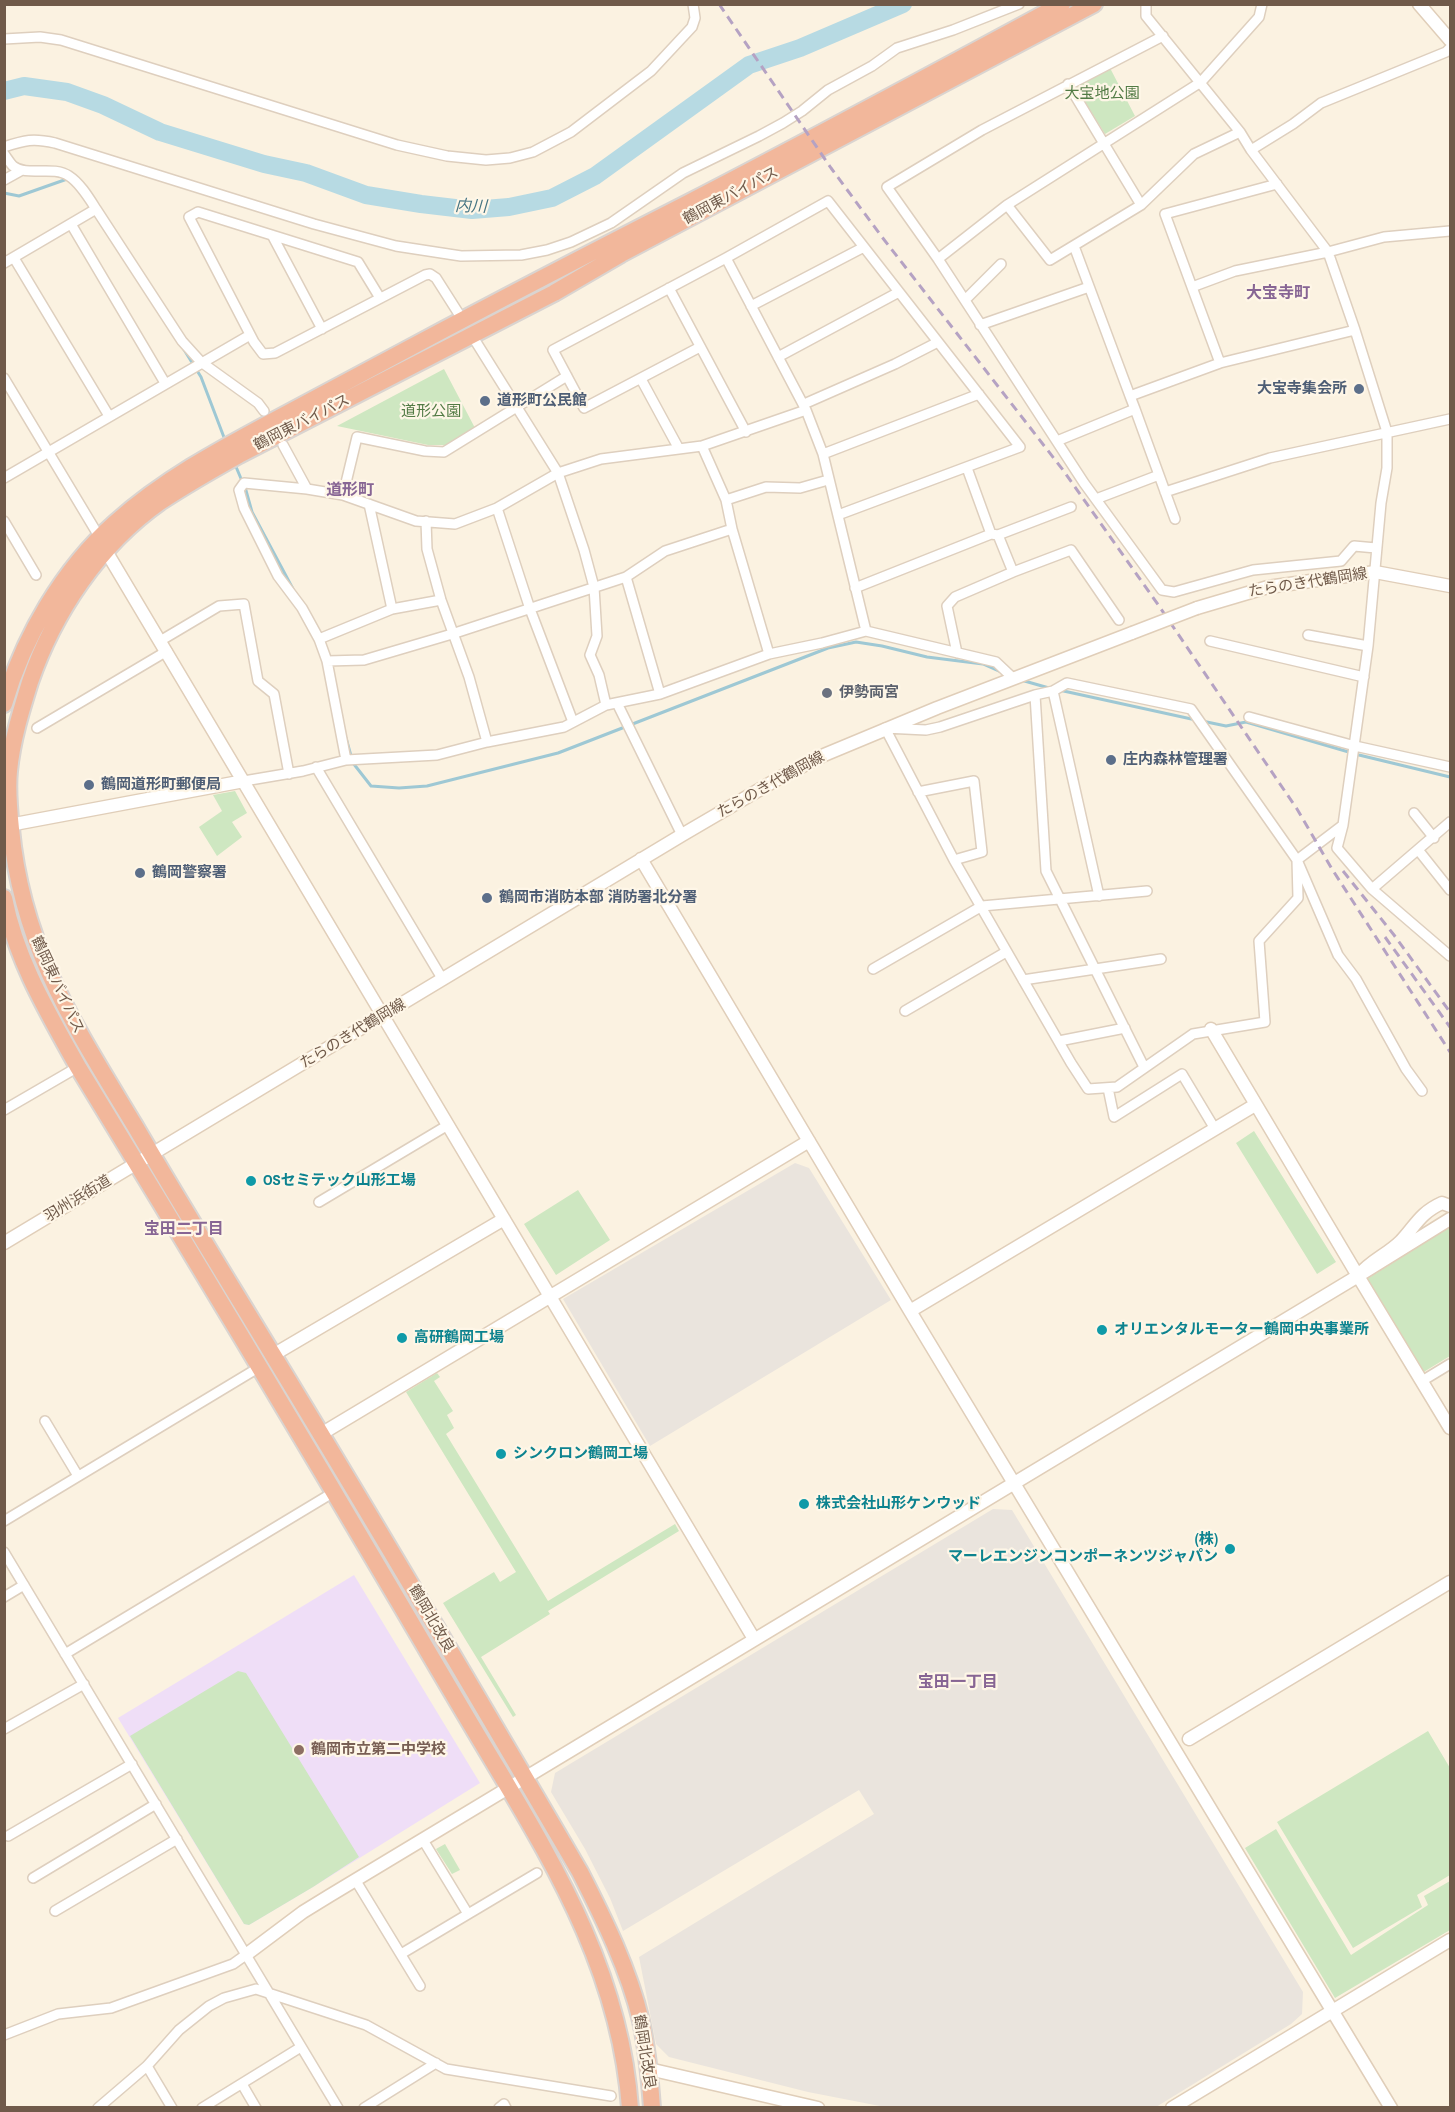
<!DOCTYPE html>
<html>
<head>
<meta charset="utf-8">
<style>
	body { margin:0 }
	#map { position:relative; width:1455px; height:2112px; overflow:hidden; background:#fbf2e1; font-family:"Archivo Narrow",sans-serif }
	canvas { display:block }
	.frame { position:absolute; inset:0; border:6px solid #705a4a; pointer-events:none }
</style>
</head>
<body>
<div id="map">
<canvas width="1455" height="2112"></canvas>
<div class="frame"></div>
</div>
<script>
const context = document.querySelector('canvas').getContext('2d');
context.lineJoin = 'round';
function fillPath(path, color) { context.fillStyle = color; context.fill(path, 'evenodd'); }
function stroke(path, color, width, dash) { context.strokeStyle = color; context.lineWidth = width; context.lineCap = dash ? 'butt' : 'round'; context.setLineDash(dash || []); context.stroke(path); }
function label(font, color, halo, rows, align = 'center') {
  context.font = font + ' "Archivo Narrow","Noto Sans JP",sans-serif'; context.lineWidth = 4.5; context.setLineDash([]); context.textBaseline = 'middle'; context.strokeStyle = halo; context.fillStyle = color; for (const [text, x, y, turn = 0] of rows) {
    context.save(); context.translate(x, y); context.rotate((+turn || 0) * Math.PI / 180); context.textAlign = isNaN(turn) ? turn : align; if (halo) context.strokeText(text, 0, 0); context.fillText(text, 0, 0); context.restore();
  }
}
fillPath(new Path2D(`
	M795 1163 809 1168 891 1300 650 1446 563 1299Z
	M993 1509 1012 1510 1303 1992 1302 2014 1291 2024 1156 2107H885L808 2092 669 2057 656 2044 639 1957 874 1814 859 1790 623 1931 610 1898 585 1849 551 1792 555 1773Z`), '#eae4dd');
fillPath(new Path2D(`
	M354 1575 480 1783 313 1887 249 1925 244 1924 118 1718Z`), '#efdef7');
fillPath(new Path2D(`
	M1110 68 1135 116 1105 134 1075 86Z
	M444 369 475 428 446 445H428L337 426Z
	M235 791 247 813 232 822 242 837 217 856 199 827 222 811 213 795Z
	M1254 1131 1336 1262 1317 1274 1236 1143Z
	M578 1190 610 1240 556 1275 524 1224Z
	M1450 1227V1356L1422 1373 1367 1279Z
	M437 1373 440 1377 434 1381 453 1411 447 1415 454 1428 446 1434 548 1601 675 1524 679 1531 548 1611 550 1614 481 1657 516 1715 513 1717 443 1603 494 1572 500 1582 516 1572 406 1392Z
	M238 1671 246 1673 359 1857 313 1887 249 1925 244 1924 130 1736Z
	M1428 1731 1450 1768V1875L1417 1895 1422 1907 1353 1948 1277 1822Z
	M1276 1829 1351 1955 1428 1905 1424 1896 1450 1881V1930L1335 1998 1245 1848Z
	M445 1844 460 1870 452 1874 436 1849Z`), '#cee7c1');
stroke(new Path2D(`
	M4 193 19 196 70 178
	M183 348 201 377 225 440
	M234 462 242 481
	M245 487 252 512 293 589
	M1021 680 1049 688
	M1059 690 1196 720
	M1202 721 1226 726 1246 722 1359 755 1450 777
	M346 738 353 763 371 786 399 788 427 786 558 753 828 648 856 642 882 646 927 657 983 664 1001 672`), '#9ec8d4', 3);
stroke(new Path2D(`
	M4 91 24 86 67 92 103 105 160 132 264 164 306 173 366 195 421 204 472 210 509 207 552 198 595 176 749 65 800 48 903 4`), '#b7dae3', 18);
const street = new Path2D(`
	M1146 4V16L1240 132 1251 150 1328 252 1355 330 1387 432V468L1381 503 1368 646 1343 825 1337 848 1372 889 1450 956
	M1163 36 982 130 887 187 938 259 1084 483 1162 590 1174 592 1253 570 1341 561 1354 546 1376 548
	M4 39 40 37 61 40 397 145 447 156 486 160 510 158 533 152 571 132 651 71 692 27 695 18 693 4
	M1068 84 1141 205
	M4 147C25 140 33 138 55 143L314 224 396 246 461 256 521 255 547 250 571 242 611 223 683 173 759 136 783 123 802 111 828 90 872 66 897 48 953 30 1019 4
	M1251 150 1293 124 1321 103 1446 52 1450 48
	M4 154C7 158 10 163 13 166 27 177 53 165 69 176 80 183 89 198 96 209L182 341 201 362 258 403 264 411
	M4 180 22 170
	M1007 205 1050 260 1141 205 1194 154 1240 132
	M71 224 165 383
	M272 235 322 329
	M1074 246 1130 396
	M14 258 109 416
	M726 258 806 410 823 454 866 631
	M938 259 1007 205 1201 82 1259 17 1262 4
	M4 263 96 209
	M1192 287 1235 271 1328 252 1384 237 1450 231
	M669 288 746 432
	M380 298 358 262 198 212 189 217 254 342 263 354 275 353 425 275 430 274 436 278 464 322
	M965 300 1001 264
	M751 306 864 247
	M980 325 1089 287
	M471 334 558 473 584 550 594 587 597 636 590 655 599 675 606 705
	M700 347 584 408 553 350 726 258 828 201 1020 447 838 515
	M778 357 899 292
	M1220 363 1165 214 1277 184
	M4 378 100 538
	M641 379 679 449
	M804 404 895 364 938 342
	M1135 409 1175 519
	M1057 441 1135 409 1130 396 1220 363 1355 330
	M283 445 307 489
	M702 446 726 500 732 529
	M823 454 979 394
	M4 478 250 335
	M1165 492 1270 458 1450 419
	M343 495 357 437 425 451 444 452 567 376
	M1096 499 1159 475
	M726 500 766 487 800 488 828 480
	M369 504 392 609
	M497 508 530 609 573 722
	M4 521 36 575
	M426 521 427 549 441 600 469 677 487 742
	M998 535 1071 507
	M1013 572 1071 550 1119 620
	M626 577 660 694
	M855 588 991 534
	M1308 635 1368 646
	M319 639 392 609 441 600
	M160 641 219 606 244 604 258 681 274 694 289 774
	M1210 641 1364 677
	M957 653 947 606 955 597 1013 572 998 535 991 534 967 468
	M327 661 364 660 452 634 626 577 665 551 732 529 769 654
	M1053 691 1099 896
	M1035 695 1046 871 1144 1067
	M617 703 682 835
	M1249 717 1355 746 1450 767
	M37 728 167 651
	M346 760 327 661 319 639 302 608 278 576 244 508 239 490 244 483 307 489 343 495 416 521 455 524 497 508 558 473 601 459 702 446 806 410
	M316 767 443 980
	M244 781 303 771 346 760 437 755 487 742 564 727 606 705 660 694 769 654 822 643 866 631 996 662 1014 679
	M918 792 974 781 982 852 954 860
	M1414 813 1434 838
	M1343 825 1297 860 1298 898 1259 941 1265 1022 1193 1034 1117 1087 1088 1089 1071 1063 954 860 885 728 926 730 940 727 1035 695 1053 691 1067 683 1191 709 1297 860 1338 955 1356 979 1406 1069 1422 1091
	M1419 851 1450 890
	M1372 889 1450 822
	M873 969 982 906 1147 891
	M1023 980 1161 959
	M905 1011 1006 952
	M1059 1041 1125 1028
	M1108 1088 1114 1117 1182 1074 1215 1129
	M4 1110 78 1067
	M319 1202 448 1125
	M1422 1381 1450 1364
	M45 1421 78 1476
	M4 1521 258 1368
	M4 1552 338 2108
	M4 1597 24 1585
	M65 1654 334 1492
	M4 1729 84 1684
	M8 1836 132 1764
	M423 1840 468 1914
	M33 1878 156 1804
	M356 1881 420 1986
	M55 1911 177 1839
	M401 1954 537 1873
	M4 2035 58 2014 111 2008 233 1964 247 1954
	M147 2066 172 2108
	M242 2084 256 2108
	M98 2108 147 2066 179 2030 209 2006 224 1998 256 1989 366 2025 446 2069 611 2096
	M202 2108 301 2047
	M364 2108 436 2063
	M499 2108 504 2104 506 2108`);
const secondary = new Path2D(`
	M1419 4 1450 40
	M106 551 754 1639
	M1197 608 1268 587 1375 572 1450 586
	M4 826 244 781
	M641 859 910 1311 1391 2108
	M1211 1029 1358 1276 1450 1428
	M1450 1206 1442 1203C1420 1213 1416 1225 1401 1241 1387 1255 1371 1260 1358 1276L1450 1219
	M4 1243 682 835 781 777 824 755 937 708 1132 633
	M910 1311 1255 1105
	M273 1355 504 1219
	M321 1434 809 1141
	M1189 1739 1450 1582
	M247 1954 303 1912 329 1896 1358 1276
	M649 2069 818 2108
	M1172 2108 1450 1940`);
const highway = new Path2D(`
	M4 704C23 638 63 569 115 523 163 480 217 451 273 421 321 395 369 370 417 344 507 296 598 249 688 203 814 138 938 71 1062 4
	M4 898C16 960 48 1013 78 1067 188 1247 296 1427 403 1609 434 1662 465 1715 497 1768 561 1875 621 1980 630 2108
	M652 2108C650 2079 647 2049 641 2021 629 1970 604 1919 580 1872 479 1699 377 1526 273 1355 227 1279 180 1203 135 1126 76 1028 22 948 11 829 9 810 7 790 9 771 12 740 21 711 30 682 54 612 99 545 160 502 186 485 212 470 239 455L554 293 621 254 1094 4`);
stroke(street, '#decfbe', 12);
stroke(secondary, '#e0ceb9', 15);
stroke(highway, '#dad4d0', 20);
stroke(street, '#fff', 9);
stroke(secondary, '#fff', 12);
stroke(highway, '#f2b79b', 16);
stroke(new Path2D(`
	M719 4 831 168 882 237 1063 470 1159 606 1297 809 1332 869 1450 1052
	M1343 871 1394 935 1450 1012
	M1385 937 1450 1027`), '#b5a2c3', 3, [9, 6]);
const secondaryBridge = new Path2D(`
	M1132 633 1197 608`);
stroke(secondaryBridge, '#e0ceb9', 15, []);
stroke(secondaryBridge, '#fff', 12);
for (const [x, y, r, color] of [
	[1359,389,6,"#5c6f8a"],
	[485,401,6,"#5c6f8a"],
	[827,693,6,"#6b7280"],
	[1111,760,6,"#5c6f8a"],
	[89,785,6,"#5c6f8a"],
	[140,873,6,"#5c6f8a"],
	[487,898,6,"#5c6f8a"],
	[251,1181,6,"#0f9aa8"],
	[1102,1330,6,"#0f9aa8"],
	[402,1338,6,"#0f9aa8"],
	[501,1454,6,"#0f9aa8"],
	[804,1504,6,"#0f9aa8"],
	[1230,1549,6,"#0f9aa8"],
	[299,1750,6,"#8d6e63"]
]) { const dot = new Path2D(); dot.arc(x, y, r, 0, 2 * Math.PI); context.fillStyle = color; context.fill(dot); stroke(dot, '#fef6e7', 2); }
label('15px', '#527b45', '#fef6e7', [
	["大宝地公園",1102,94],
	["道形公園",431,412]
]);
label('15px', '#705a4a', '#fef6e7', [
	["鶴岡東バイパス",731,196,-28],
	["鶴岡東バイパス",302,423,-27],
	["たらのき代鶴岡線",1308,583,-9],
	["たらのき代鶴岡線",771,785,-29],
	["鶴岡東バイパス",57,985,65],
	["たらのき代鶴岡線",353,1034,-31],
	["羽州浜街道",78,1199,-31],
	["鶴岡北改良",431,1619,60],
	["鶴岡北改良",644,2052,81]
]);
label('bold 15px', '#4e5e75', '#fef6e7', [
	["大宝寺集会所",1347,389,"right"],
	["道形町公民館",497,401],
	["庄内森林管理署",1123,760],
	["鶴岡道形町郵便局",101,785],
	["鶴岡警察署",152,873],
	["鶴岡市消防本部 消防署北分署",499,898]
], 'left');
label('bold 15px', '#5b616d', '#fef6e7', [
	["伊勢両宮",839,693]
], 'left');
label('bold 15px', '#0d838f', '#fef6e7', [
	["OSセミテック山形工場",263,1181],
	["オリエンタルモーター鶴岡中央事業所",1114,1330],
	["高研鶴岡工場",414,1338],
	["シンクロン鶴岡工場",513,1454],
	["株式会社山形ケンウッド",816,1504],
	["(株)",1218,1540,"right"],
	["マーレエンジンコンポーネンツジャパン",1218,1557,"right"]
], 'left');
label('bold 15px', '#785e54', '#fef6e7', [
	["鶴岡市立第二中学校",311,1750]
], 'left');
label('italic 16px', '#457483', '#fef6e7', [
	["内川",471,207,2]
]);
label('bold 16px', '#876594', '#fef6e7', [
	["大宝寺町",1278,294],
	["道形町",350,491],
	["宝田二丁目",184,1230],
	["宝田一丁目",958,1683]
]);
</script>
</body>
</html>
